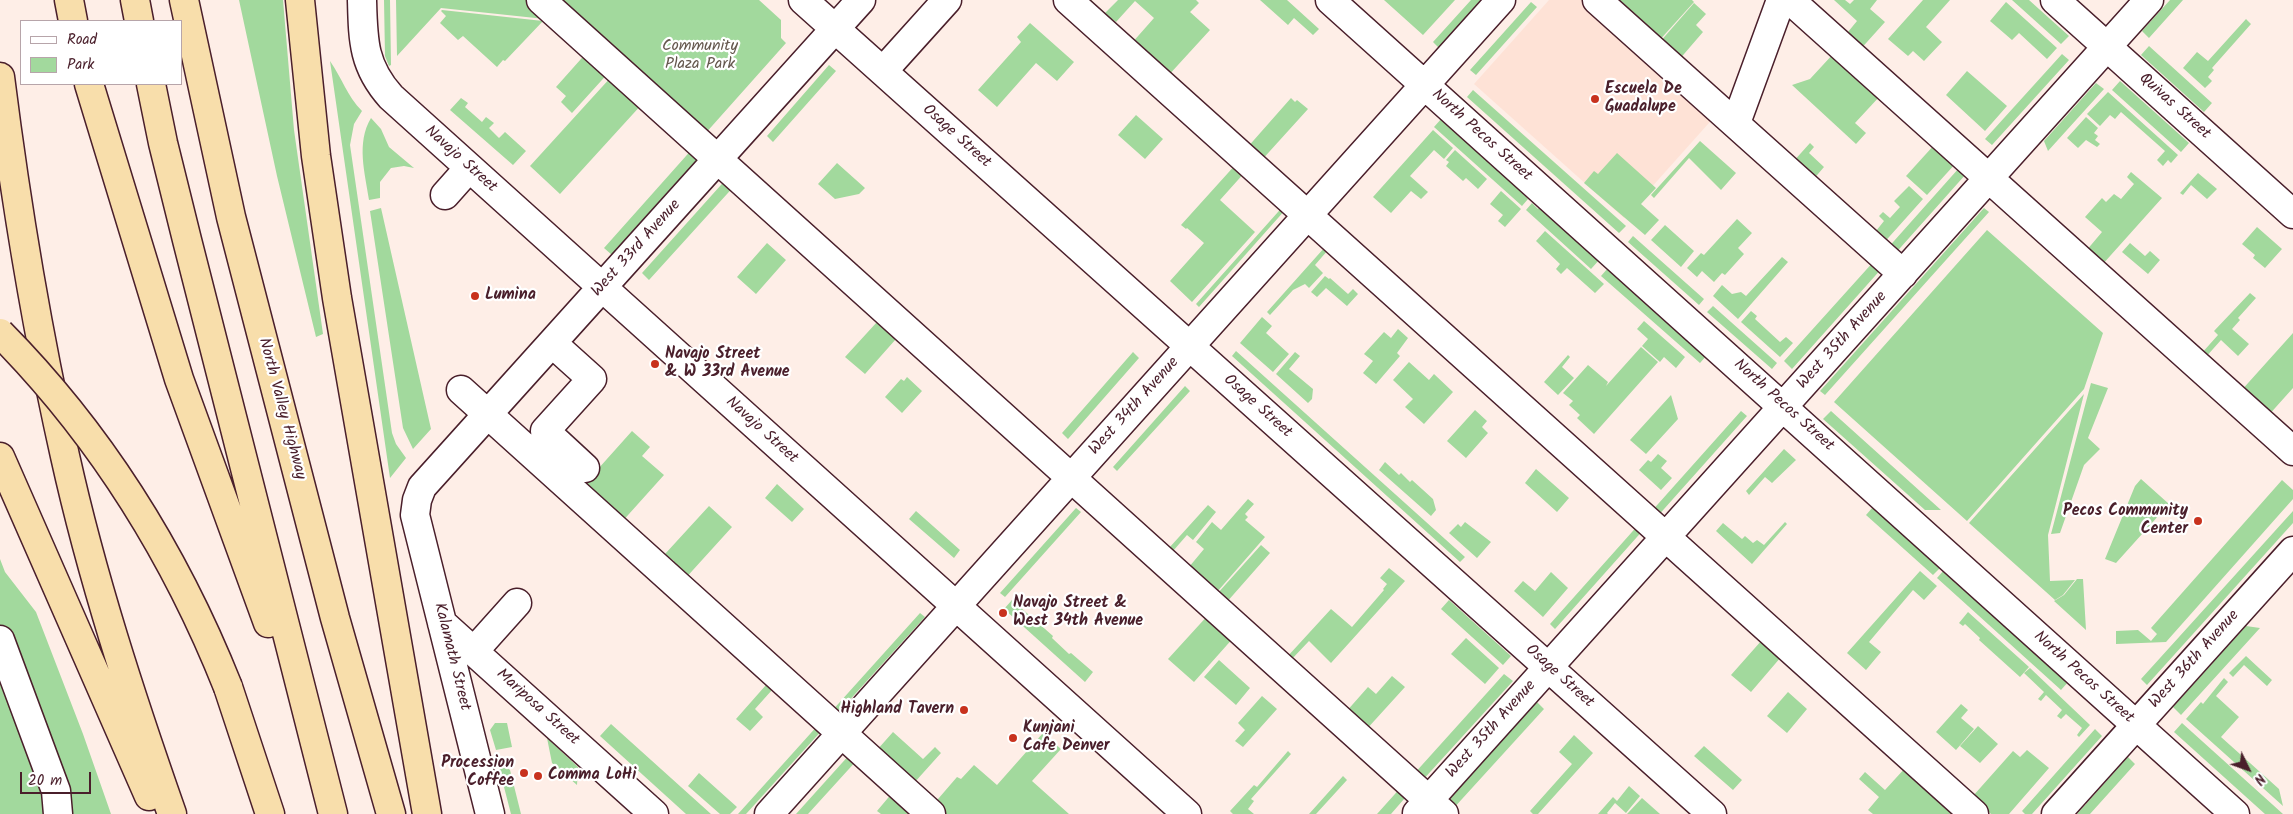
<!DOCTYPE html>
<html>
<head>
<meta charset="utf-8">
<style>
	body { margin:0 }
	#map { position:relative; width:2293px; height:814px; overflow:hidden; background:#feeee7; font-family:Kalam,sans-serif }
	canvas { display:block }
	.legend { position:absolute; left:20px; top:20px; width:162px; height:65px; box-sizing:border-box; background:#fff; border:1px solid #b7a5aa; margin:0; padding:6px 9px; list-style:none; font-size:15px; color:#4a1f2b }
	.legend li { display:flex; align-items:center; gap:10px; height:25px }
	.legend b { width:25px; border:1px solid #b7a5aa }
	.north { position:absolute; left:2223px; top:744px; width:50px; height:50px; -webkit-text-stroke:4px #fff; paint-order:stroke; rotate:132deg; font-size:14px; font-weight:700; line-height:20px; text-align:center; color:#4a1f2b }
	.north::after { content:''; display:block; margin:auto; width:18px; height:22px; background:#4a1f2b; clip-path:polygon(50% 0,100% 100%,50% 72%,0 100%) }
	.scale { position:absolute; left:20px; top:772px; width:71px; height:22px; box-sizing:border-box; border:2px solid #4a1f2b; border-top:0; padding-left:6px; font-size:15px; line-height:18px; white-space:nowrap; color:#4a1f2b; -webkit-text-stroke:4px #fff; paint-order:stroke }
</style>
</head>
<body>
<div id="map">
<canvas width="2293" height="814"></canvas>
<ul class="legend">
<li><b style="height:6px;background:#fff"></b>Road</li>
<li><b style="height:14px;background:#a2d99d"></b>Park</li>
</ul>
<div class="north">N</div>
<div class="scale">20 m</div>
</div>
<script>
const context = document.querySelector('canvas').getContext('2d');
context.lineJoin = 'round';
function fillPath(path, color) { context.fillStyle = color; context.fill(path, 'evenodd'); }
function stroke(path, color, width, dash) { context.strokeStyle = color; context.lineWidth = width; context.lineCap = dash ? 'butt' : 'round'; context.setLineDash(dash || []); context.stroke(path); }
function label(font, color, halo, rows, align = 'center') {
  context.font = font + ' Kalam,sans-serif'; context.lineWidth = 4.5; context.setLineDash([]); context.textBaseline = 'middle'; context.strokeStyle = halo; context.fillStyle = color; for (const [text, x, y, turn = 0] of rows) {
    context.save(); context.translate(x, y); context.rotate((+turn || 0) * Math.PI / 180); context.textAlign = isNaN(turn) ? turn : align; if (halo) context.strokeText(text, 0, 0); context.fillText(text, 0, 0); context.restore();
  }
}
fillPath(new Path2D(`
	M1549 0H1588L1717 114 1624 218 1474 84Z`), '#fee2d6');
fillPath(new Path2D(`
	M239 0H283L294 130 323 334 316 337 277 176Z
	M384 0H390L391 65 389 66 385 56Z
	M396 0H759L781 20V38L786 43 704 135 545 19 441 8 397 56Z
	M1078 0H1091L1105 13 1118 0H1196L1199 3 1190 12 1210 30 1167 77 1131 44 1154 18 1135 1 1116 22 1112 19 1107 26Z
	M1260 0H1287L1319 29 1313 35 1294 18 1288 25Z
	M1384 0H1455L1423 35Z
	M1471 0H1482L1439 48 1433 42Z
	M1609 0H1692L1694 2 1657 43Z
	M1834 0H1845L1850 4 1854 0H1877L1870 9 1885 22 1858 52 1843 38 1857 21Z
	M1923 0H1950L1926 27 1942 42 1924 61 1913 51 1908 56 1888 39Z
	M2012 0H2029L2069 36 2061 44Z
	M2170 0H2183L2149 38 2142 31Z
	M1531 2 1537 7 1476 75 1470 70Z
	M2006 2 2057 48 2047 59 2019 33 2012 40 1990 21Z
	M1694 3 1706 14 1696 25 1703 32 1678 61 1659 43Z
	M442 10 543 21 505 61 503 60 497 67 463 36 458 40 440 23 446 16 441 11Z
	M2246 19 2251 24 2212 68 2214 70 2208 77 2212 81 2205 88 2183 68 2197 52 2208 61Z
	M1030 23 1074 62 1057 81 1036 63 997 107 978 90 1021 42 1017 37Z
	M2149 46 2212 103 2204 112 2141 55Z
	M589 50 611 70 572 113 561 102 566 96 556 87Z
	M1834 53 1880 96 1855 123 1866 133 1856 144 1792 85 1810 79Z
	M2062 54 2069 60 1992 145 1985 139Z
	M330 61C342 78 347 96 362 111L354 124 350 145 392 433 396 444 406 458 390 478Z
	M829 65 836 71 773 142 767 136Z
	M1967 71 2007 106 1985 131 1946 95Z
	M612 76 643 103 560 194 530 166Z
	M2120 81 2189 143 2181 152 2112 90Z
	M2096 83 2104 89 2048 151 2044 141Z
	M1473 90 1626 226 1619 233 1467 97Z
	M2108 92 2178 155 2171 163 2168 160 2163 166 2157 160 2165 151 2121 112 2115 119 2110 115 2100 126 2087 114Z
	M461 98 468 103 465 107 482 122 486 117 494 123 489 128 499 138 505 132 526 151 513 165 450 110Z
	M1291 98 1295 102 1297 100 1308 109 1260 162 1246 149Z
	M1136 115 1163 139 1145 159 1118 135Z
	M2086 117 2098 128 2094 133 2098 136 2095 140 2100 144 2097 147 2086 140 2078 148 2067 138Z
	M371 118 381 129 389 147 414 168 404 166 391 168 380 182V198L369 200C365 173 356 143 371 118Z
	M1442 118 1526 191 1523 194 1528 199 1522 206 1434 127Z
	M1433 130 1453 148 1444 159 1434 150 1410 176 1428 192 1421 199 1411 191 1391 213 1373 197Z
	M1700 141 1736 173 1721 190 1689 158 1654 198 1651 195Z
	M1810 143 1814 147 1809 153 1824 167 1812 181 1792 163Z
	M1935 144 1956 163 1927 195 1906 176Z
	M694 147 699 158 612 255 604 248Z
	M1455 150 1487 179 1478 189 1466 178 1463 181 1446 166 1449 162 1446 160Z
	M1617 153 1656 188 1641 204 1659 220 1645 235 1584 183 1594 171 1598 174Z
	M837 163 865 188 859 194 835 199 818 184Z
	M1237 163 1246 171 1220 200 1255 232 1192 302 1170 281 1204 243 1187 228 1186 229 1181 225Z
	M1959 168 1966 174 1893 256 1886 250Z
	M2131 172 2162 198 2102 265 2086 251 2102 232 2085 217 2102 198 2106 202 2114 194 2121 199 2134 184 2127 177Z
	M2198 173 2217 189 2207 199 2191 185 2183 195 2180 193Z
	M729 176 737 183 649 280 642 273Z
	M1909 186 1923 199 1881 246 1868 234 1872 228 1876 231 1884 221 1879 216 1883 212 1890 218 1900 207 1894 201Z
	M1501 191 1521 209 1505 227 1498 221 1503 215 1490 204Z
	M1286 203V209L1199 307 1196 304Z
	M1532 203 1538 209 1541 205 1600 259 1591 269 1526 210Z
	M381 208 431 429 413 449 403 428 370 211Z
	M1984 208 1989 212 1825 395 1820 391Z
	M1737 219 1752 233 1738 248 1744 254 1725 275 1722 273 1714 282 1702 271 1697 277 1687 268 1701 253 1704 255Z
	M1665 225 1694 251 1681 267 1651 240Z
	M2257 227 2282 249 2265 268 2253 258 2255 255 2242 244Z
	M1987 230 2103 333 2084 389 1967 521 1834 402Z
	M1545 231 1604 284 1595 293 1567 268 1561 274 1556 269 1560 264 1536 241Z
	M1633 236 1704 299 1699 305 1628 242Z
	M767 243 786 260 756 294 737 277Z
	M2130 243 2145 256 2150 251 2160 260 2148 274 2122 252Z
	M1325 247 1328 250 1315 265 1323 273 1309 288 1305 284 1293 290 1270 315 1267 312Z
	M1782 257 1788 262 1738 319 1713 296 1722 285 1732 294 1741 292 1746 296Z
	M1875 260 1883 267 1792 369 1784 361Z
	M1608 268 1707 355 1700 363 1601 276Z
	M1325 276 1329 279 1330 278 1348 294 1353 289 1358 294 1347 306 1326 288 1317 297 1311 292Z
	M2250 293 2256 298 2238 318 2240 320 2232 329 2249 344 2238 356 2221 340 2205 358 2201 354 2218 335 2214 331Z
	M1713 306 1777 363 1772 369 1707 312Z
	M1751 311 1757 316 1755 319 1780 342 1786 337 1793 343 1780 357 1741 322Z
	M1262 317 1272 326 1266 333 1289 354 1273 372 1240 343Z
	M1644 321 1685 357 1676 368 1664 357 1660 362 1642 346 1648 339 1637 329Z
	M877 322 896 339 865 374 845 357Z
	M1398 329 1408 338 1397 353 1400 356 1376 384 1363 373 1373 361 1364 354 1384 332 1391 338Z
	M2293 333V388L2267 417 2240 392Z
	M1641 347 1658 362 1594 434 1577 418 1580 415 1569 405 1573 401 1563 393 1588 365 1608 382 1606 386Z
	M1236 351 1465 557 1460 562 1232 356Z
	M1133 352 1139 358 1068 439 1062 433Z
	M1295 352 1300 356 1289 369 1313 389 1312 399 1308 403 1276 374Z
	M1568 355 1570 357 1562 367 1574 378 1558 395 1544 382Z
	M1409 362 1429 380 1434 374 1453 392 1424 424 1405 407 1413 399 1393 380Z
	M907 377 922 391 902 413 885 397 901 379 904 381Z
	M2091 383 2108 388 2088 438 2100 449 2084 465 2060 533 2051 534Z
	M1185 386 1190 391 1117 471 1113 467Z
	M2084 394 2048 535 2050 581 2075 580 2063 595 2055 600 1969 523Z
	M1671 395 1678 419 1646 454 1630 440Z
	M1475 410 1487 421 1482 427 1488 433 1466 458 1447 441Z
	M1741 411 1747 416 1656 518 1650 513Z
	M1831 411 1941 510H1925L1823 419Z
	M632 431 650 447 642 456 664 475 620 524 581 488Z
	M1784 449 1796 460 1772 483 1765 477 1749 495 1746 491Z
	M1658 454 1667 461 1661 468 1672 478 1661 490 1639 470 1648 460 1651 462Z
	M1385 462 1399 475 1401 473 1410 482 1412 480 1433 499 1436 510 1431 516 1379 470Z
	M1536 469 1569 498 1557 512 1525 483Z
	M2141 479 2169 504 2116 563 2105 559 2135 486Z
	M2282 480 2293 490V499L2166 642 2116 644V631L2138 630 2151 641 2157 634 2151 628Z
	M777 484 804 509 792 522 765 498Z
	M1248 499 1254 504 1245 514 1248 517 1245 520 1265 537 1217 592 1189 567 1204 549 1196 542 1212 522 1221 530Z
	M1208 505 1216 512 1193 540 1187 535 1173 551 1169 548Z
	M709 506 732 527 683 581 668 567 674 561 665 554Z
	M1873 507 1941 567 1933 575 1866 515Z
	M1076 508 1081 512 1005 597 1000 593Z
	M916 511 960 550 954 558 909 519Z
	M2293 511V523L2147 685 2141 679Z
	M1465 522 1491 542 1477 558 1449 533 1458 524 1461 527Z
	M1785 522 1787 524 1752 564 1716 531 1723 523 1742 539 1745 536 1753 543 1757 540 1764 545Z
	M1640 523 1645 528 1555 629 1550 624Z
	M1261 545 1270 553 1226 603 1217 594Z
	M0 559 5 572 36 612 83 734 111 814H0Z
	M1389 568 1405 581 1331 663 1309 641 1291 660 1287 657 1331 609 1352 627 1384 590 1383 589 1387 584 1380 578Z
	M1944 570 2069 681 2061 690 1937 578Z
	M1920 571 1937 586 1924 600 1913 590 1869 642 1881 652 1866 670 1847 653Z
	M1551 572 1568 588 1543 617 1514 591 1523 581 1535 591Z
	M2077 579H2083L2086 630 2054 601 2064 595Z
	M1012 600 1053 636 1052 638 1069 654 1071 653 1093 672 1085 682 1004 609Z
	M1449 600 1511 656 1503 665 1441 609Z
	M1968 612 2029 667 2020 677 1979 640 1980 638 1965 624 1963 626 1959 623Z
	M920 613 925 617 836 715 830 713Z
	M1210 613 1235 636 1194 682 1168 659Z
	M2246 626 2260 628 2181 715 2173 707Z
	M1466 638 1499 668 1485 684 1451 654Z
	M1762 640 1781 657 1751 692 1731 675Z
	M2246 656 2272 680 2267 686 2244 665 2233 677 2229 673Z
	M1219 660 1250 688 1236 705 1204 677Z
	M2030 668 2090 725 2079 737 2077 735 2082 728 2066 714 2061 719 2057 716 2062 710 2046 695 2041 701 2038 699 2044 692 2024 673Z
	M1504 674 1513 681 1421 782 1413 775Z
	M1392 676 1405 687 1365 731 1345 713 1368 687 1376 694Z
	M2224 678 2228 682 2216 696 2239 717 2221 737 2279 789 2283 806 2186 719 2201 702 2203 704Z
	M766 685 772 690 755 709 763 717 750 731 736 719Z
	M1788 692 1807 709 1787 733 1767 716Z
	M1262 696 1277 709 1243 747 1235 741 1245 730 1238 723Z
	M1537 702 1544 709 1452 810 1447 802Z
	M1961 704 1968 710 1961 718 1974 729 1956 750 1936 732Z
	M495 723H507L512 747 496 750 490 730Z
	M2182 723 2283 814H2265L2174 732Z
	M611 724 711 814H686L600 736Z
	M819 724 824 728 746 814H738Z
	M1978 726 1998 744 1980 763 1960 746Z
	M2095 729 2102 736 2032 814H2025L2022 811Z
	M893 732 923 759 935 747 941 753 914 783 877 750Z
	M1043 733 1061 749 1032 781 1069 814H941L932 806 957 777 961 779 974 765 997 785Z
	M1574 735 1593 753 1538 814H1533L1530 811 1572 764 1559 752Z
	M547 738 578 767 577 785 552 763Z
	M1704 746 1742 780 1733 790 1694 756Z
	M2027 750 2049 768 2009 814H1991L1973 796 2013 751 2020 757Z
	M1288 751 1291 754 1251 799 1254 801 1248 809 1254 814H1233L1230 811 1254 785 1257 787Z
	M851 753 858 759 808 814H796Z
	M2128 757 2135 764 2090 814H2077Z
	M497 760 510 770 521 814H511Z
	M1906 767 1960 814H1873L1868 810 1879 797 1859 779 1865 772 1885 790Z
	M699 773 737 807 730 814H720L688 786Z
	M1343 776 1347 780 1316 814H1309Z
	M1403 785 1411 791 1391 814H1377Z
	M1629 786 1640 796 1626 813 1615 803 1607 813 1608 814H1598L1613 797 1617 801Z
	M893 792 910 813 909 814H881L877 811Z
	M1642 798 1660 814H1627Z`), '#a2d99d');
const minor = new Path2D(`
	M362 0C363 40 363 66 391 97L1187 814
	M541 0 1444 814
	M803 0 1712 814
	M1068 0 1974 814
	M1330 0 2235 814
	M1597 0 1903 274
	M1790 0 2293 451
	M2055 0 2293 214
	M883 71 947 0
	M1736 123 1781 0
	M445 195 469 168
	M552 343 592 379 545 431 585 468
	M461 390 931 814
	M442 623 654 814
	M0 640 56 791 58 814
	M474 651 517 603
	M1417 813 2149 0
	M490 814 415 515 417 500 422 487 861 0
	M769 814 1501 0
	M2056 814 2293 551`);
const highway = new Path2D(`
	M69 0 73 21
	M135 0 139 21
	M184 0 231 217 335 618 391 814
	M300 0 316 156 337 298 427 814
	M0 77C16 204 37 331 65 456 92 578 131 697 172 814
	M89 84 179 379 268 623
	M151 84 163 143 187 240 333 814
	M0 457 149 796
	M228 687 270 814`);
stroke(minor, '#4a1f2b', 31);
stroke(highway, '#4a1f2b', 31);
stroke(minor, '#fff', 28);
stroke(highway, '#f8deab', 28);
const highwayBridge = new Path2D(`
	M0 333C100 434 175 554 228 687`);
stroke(highwayBridge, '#4a1f2b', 31, []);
stroke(highwayBridge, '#f8deab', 28);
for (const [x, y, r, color] of [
	[1595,99,5,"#c8321e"],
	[475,296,5,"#c8321e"],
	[655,364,5,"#c8321e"],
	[2198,521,5,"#c8321e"],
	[1003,613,5,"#c8321e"],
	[964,710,5,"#c8321e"],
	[1013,738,5,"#c8321e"],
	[524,773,5,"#c8321e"],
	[538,776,5,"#c8321e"]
]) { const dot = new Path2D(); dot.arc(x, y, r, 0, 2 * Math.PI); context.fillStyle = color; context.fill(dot); stroke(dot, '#fff', 2); }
label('16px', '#64574d', '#fff', [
	["Community",700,47],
	["Plaza Park",700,65]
]);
label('bold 16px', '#4a1f2b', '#fff', [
	["Escuela De",1605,90],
	["Guadalupe",1605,108],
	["Lumina",485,296],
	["Navajo Street",665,355],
	["& W 33rd Avenue",665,373],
	["Pecos Community",2188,512,"right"],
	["Center",2188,530,"right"],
	["Navajo Street &",1013,604],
	["West 34th Avenue",1013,622],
	["Highland Tavern",954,710,"right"],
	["Kunjani",1023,729],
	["Cafe Denver",1023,747],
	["Procession",514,764,"right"],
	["Coffee",514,782,"right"],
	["Comma LoHi",548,776]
], 'left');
label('16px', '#4a1f2b', '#fff', [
	["Quivas Street",2174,107,42],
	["North Pecos Street",1481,136,42],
	["Osage Street",956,137,42],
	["Navajo Street",460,160,42],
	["West 33rd Avenue",637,249,-48],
	["West 35th Avenue",1843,341,-48],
	["North Pecos Street",1783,406,42],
	["West 34th Avenue",1135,407,-48],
	["Osage Street",1257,407,42],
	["North Valley Highway",281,409,75],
	["Navajo Street",761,431,42],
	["Kalamath Street",451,657,76],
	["West 36th Avenue",2195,660,-48],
	["Osage Street",1559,677,42],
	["North Pecos Street",2083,678,42],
	["Mariposa Street",537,708,42],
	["West 35th Avenue",1492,730,-48]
]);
</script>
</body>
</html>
